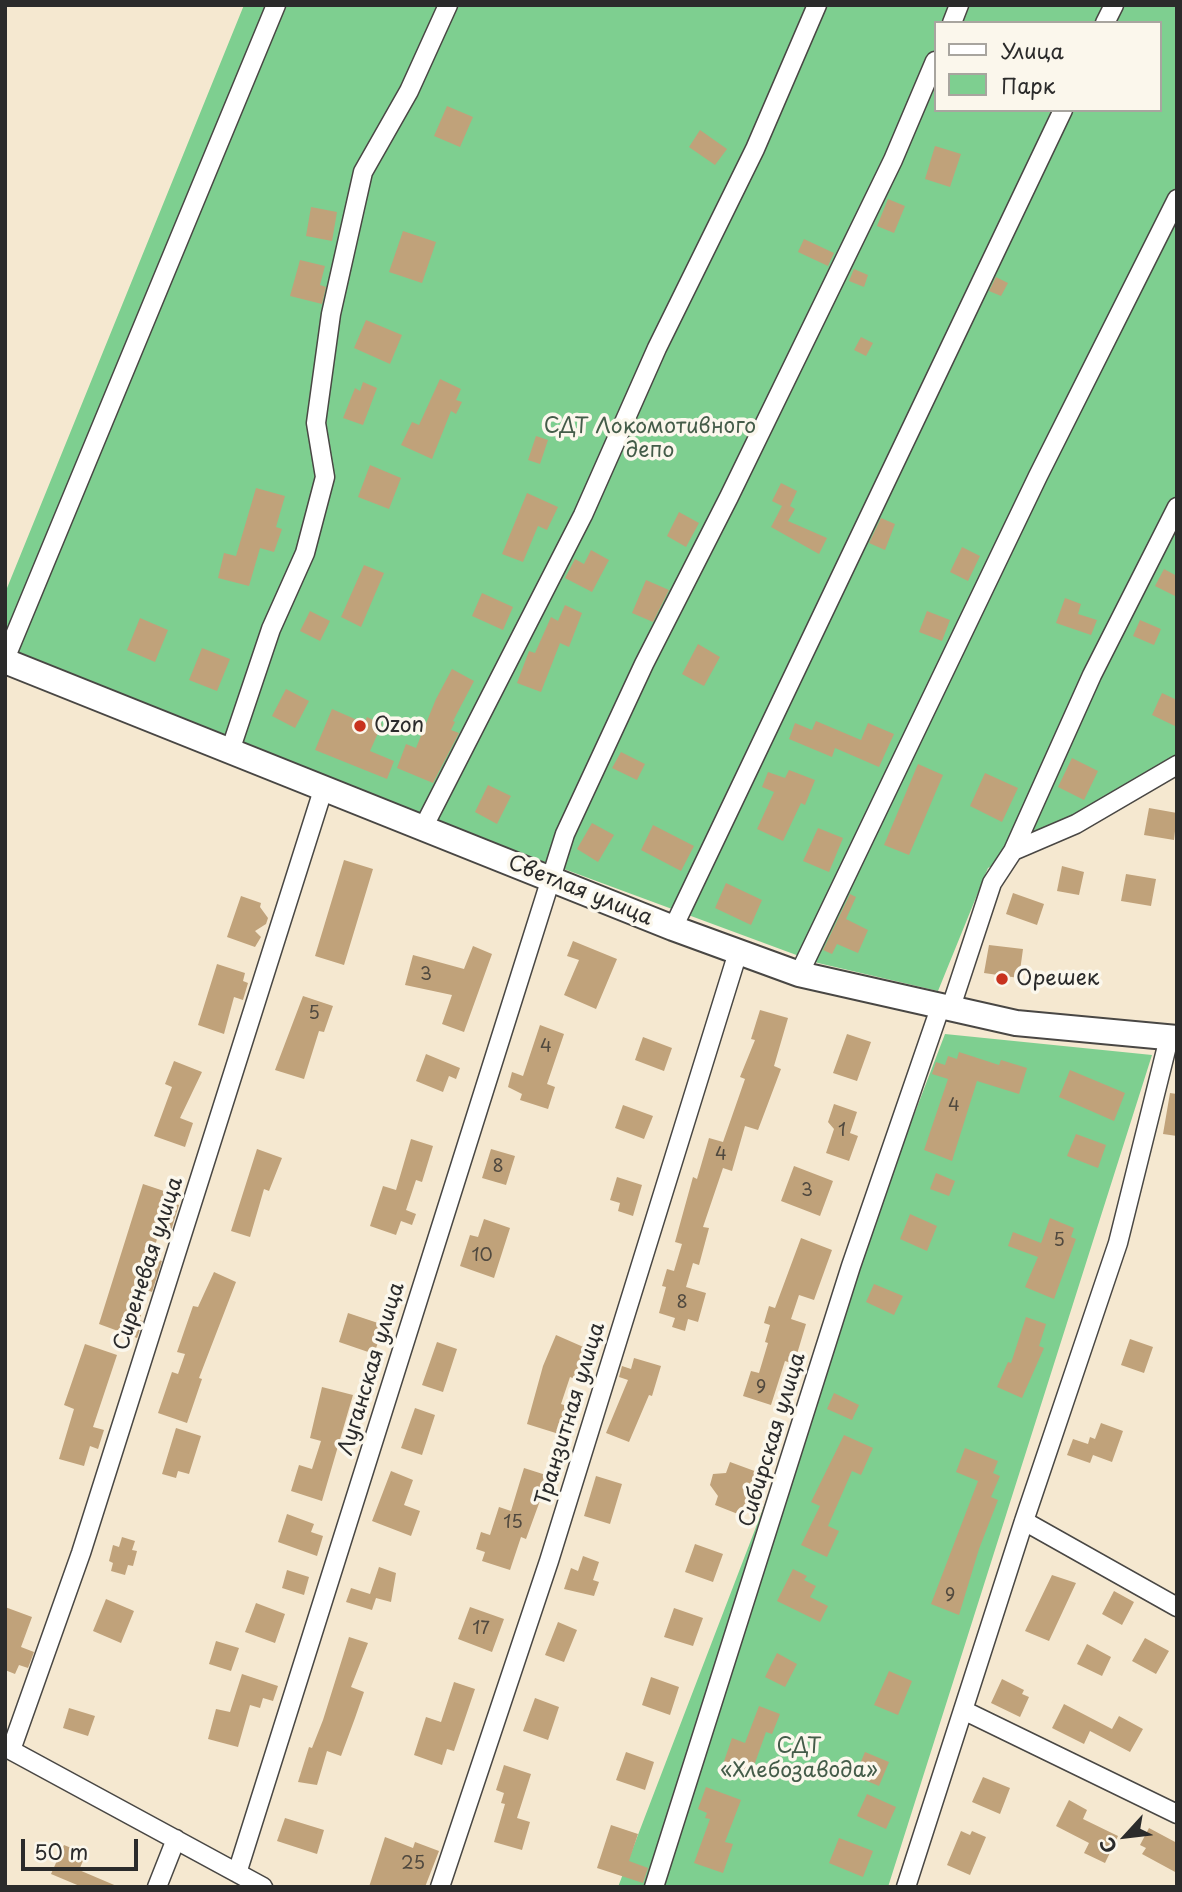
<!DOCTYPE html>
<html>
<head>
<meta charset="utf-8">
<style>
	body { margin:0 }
	#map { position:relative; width:1182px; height:1892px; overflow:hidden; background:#f5e8d0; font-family:"Playpen Sans",sans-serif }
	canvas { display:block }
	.frame { position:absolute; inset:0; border:7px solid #2b2b2b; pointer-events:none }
	.legend { position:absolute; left:934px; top:21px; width:228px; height:91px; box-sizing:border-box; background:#fbf7ec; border:2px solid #a8a59f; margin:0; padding:9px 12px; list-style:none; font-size:21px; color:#2b2b2b }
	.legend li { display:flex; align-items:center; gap:14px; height:35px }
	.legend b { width:35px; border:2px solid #a8a59f }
	.north { position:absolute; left:1091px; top:1801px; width:70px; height:70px; -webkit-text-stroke:5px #fbf7ec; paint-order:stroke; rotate:243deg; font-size:19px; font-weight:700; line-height:28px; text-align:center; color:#2b2b2b }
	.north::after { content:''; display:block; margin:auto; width:24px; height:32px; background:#2b2b2b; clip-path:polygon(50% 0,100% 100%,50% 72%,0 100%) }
	.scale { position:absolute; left:21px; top:1839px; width:117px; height:32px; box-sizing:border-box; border:4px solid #2b2b2b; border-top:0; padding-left:9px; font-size:21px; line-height:24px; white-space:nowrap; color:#2b2b2b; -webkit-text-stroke:5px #fbf7ec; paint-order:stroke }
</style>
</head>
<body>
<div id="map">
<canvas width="1182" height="1892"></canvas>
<div class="frame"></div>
<ul class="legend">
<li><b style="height:9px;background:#fff"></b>Улица</li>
<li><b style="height:19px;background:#7ecf90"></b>Парк</li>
</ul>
<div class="north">С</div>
<div class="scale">50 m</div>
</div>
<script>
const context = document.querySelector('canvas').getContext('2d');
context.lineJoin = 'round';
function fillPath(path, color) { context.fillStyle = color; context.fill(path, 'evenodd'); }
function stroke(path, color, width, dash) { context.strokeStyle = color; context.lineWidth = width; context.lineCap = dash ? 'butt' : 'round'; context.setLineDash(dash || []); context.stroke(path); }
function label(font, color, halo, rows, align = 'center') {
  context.font = font + ' "Playpen Sans",sans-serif'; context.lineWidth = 7; context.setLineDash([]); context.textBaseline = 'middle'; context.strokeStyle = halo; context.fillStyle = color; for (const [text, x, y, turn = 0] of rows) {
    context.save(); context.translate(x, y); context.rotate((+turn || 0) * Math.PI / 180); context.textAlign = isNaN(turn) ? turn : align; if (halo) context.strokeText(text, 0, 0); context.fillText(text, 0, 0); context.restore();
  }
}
fillPath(new Path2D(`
	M244 5H1177V770L988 868 938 991 818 963 472 835 5 648V593ZM935 23H1159V110H935Z
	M945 1034 1152 1055 888 1887H618Z`), '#7ecf90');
fillPath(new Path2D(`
	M447 106 473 117 460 147 434 136Z
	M700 130 727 149 715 165 689 147Z
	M935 146 961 154 950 187 925 179Z
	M888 199 905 206 894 233 877 226Z
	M311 207 337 212 332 241 306 236Z
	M403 231 436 242 422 283 389 272Z
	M804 239 834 253 828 266 798 252Z
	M300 260 325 266 320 285 326 287 322 304 290 296Z
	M854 269 868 275 864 287 849 281Z
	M996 277 1008 283 1001 296 989 291Z
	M366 320 402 335 390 364 354 348Z
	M861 337 873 343 866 356 854 350Z
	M440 379 461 389 456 400 462 402 456 414 451 411 432 459 401 445 412 422 419 425Z
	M363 382 377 388 363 425 343 418 355 388 360 391Z
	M536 436 548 440 540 464 528 460Z
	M370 465 401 478 389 509 358 497Z
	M781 483 797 491 790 506 795 509 788 521 827 538 819 554 771 527 782 506 772 501Z
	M256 488 285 496 276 527 282 529 274 552 260 548 249 586 218 578 224 553 236 556Z
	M527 493 558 507 547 530 538 526 523 562 502 554Z
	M679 512 699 523 686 547 667 536Z
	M881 518 895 524 885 550 869 543Z
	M962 547 980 556 968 581 950 572Z
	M591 550 609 560 592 592 565 578 575 559 584 564Z
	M364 565 384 573 361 627 341 617Z
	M1164 569 1177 576V597L1155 586Z
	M646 580 669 590 653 622 632 613Z
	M482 593 513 607 503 630 472 616Z
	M1065 598 1081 604 1078 614 1097 620 1091 635 1056 623Z
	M565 605 582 613 569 647 560 643 541 692 517 683 529 651 535 653 551 617 558 621Z
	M310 611 330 621 320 641 300 631Z
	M927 611 950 620 942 641 919 632Z
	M140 618 168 630 155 662 127 650Z
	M1140 620 1161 629 1154 645 1133 636Z
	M698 644 720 657 704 686 682 674Z
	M202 648 230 659 217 691 189 680Z
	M452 669 474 681 453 721 455 722 451 730 459 733 433 783 397 768 406 744 416 748 436 699Z
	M286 689 309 701 295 728 272 716Z
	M1162 693 1177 700V727L1152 715Z
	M332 709 364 723 367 717 382 724 370 751 394 761 387 779 315 750Z
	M816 721 861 740 868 723 894 734 879 767 835 748 832 757 789 739 795 723 812 730Z
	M621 752 645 764 637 780 612 768Z
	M1072 758 1098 771 1084 800 1058 787Z
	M918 764 943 775 909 855 884 845Z
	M789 770 815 780 805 805 801 803 783 841 757 829 774 792 762 787 768 772 785 778Z
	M985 773 1018 788 1002 822 970 806Z
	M488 785 511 796 497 824 475 812Z
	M1149 808 1177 813 1174 840 1144 835Z
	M592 823 614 835 598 862 577 849Z
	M653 825 694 846 681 871 641 850Z
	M818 828 843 838 829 872 803 861Z
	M344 860 373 869 344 965 315 956Z
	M1062 866 1084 872 1079 895 1057 891Z
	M1126 874 1156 879 1151 906 1121 901Z
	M726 883 762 900 751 925 715 908Z
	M1013 893 1044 904 1037 925 1006 914Z
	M850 894 856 897 846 919 868 930 858 953 837 944 832 954 823 950Z
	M241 896 261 903 260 907 268 918 266 924 255 931 261 937 255 947 227 937Z
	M573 941 617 959 596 1009 564 995 579 960 567 956Z
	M989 945 1023 949 1019 978 984 973Z
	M473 946 492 954 464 1032 442 1024 452 995 405 985 413 955 464 969Z
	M217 964 245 973 243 981 248 983 243 1000 234 997 224 1034 198 1025Z
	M303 996 333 1006 324 1032 319 1031 304 1079 275 1070Z
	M760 1010 788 1018 774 1066 781 1069 758 1130 745 1126 732 1171 723 1168 703 1227 709 1228 699 1265 693 1263 686 1287 706 1293 698 1322 688 1319 685 1331 672 1327 675 1318 659 1313 666 1287 662 1286 667 1269 674 1271 682 1244 675 1242 693 1177 697 1179 709 1138 723 1142 745 1079 740 1077 755 1040 751 1039Z
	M540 1025 564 1034 547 1084 555 1087 548 1109 520 1100 522 1094 508 1087 512 1072 523 1076Z
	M847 1034 871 1042 857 1081 833 1073Z
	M643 1037 672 1048 664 1071 635 1060Z
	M959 1052 999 1065 1001 1060 1027 1068 1019 1094 977 1081 952 1161 924 1150 948 1079 932 1074 936 1062 945 1065 948 1056 957 1059Z
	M426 1054 460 1068 456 1079 449 1076 443 1092 416 1081Z
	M174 1061 202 1072 180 1118 193 1123 185 1147 154 1136 172 1087 165 1084Z
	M1070 1070 1125 1093 1114 1121 1059 1097Z
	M1170 1093 1177 1094V1136L1163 1134Z
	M834 1104 857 1112 850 1133 858 1136 849 1161 826 1153 834 1129 828 1122Z
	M623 1105 653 1116 644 1139 615 1128Z
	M1076 1134 1106 1145 1098 1168 1067 1156Z
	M411 1139 433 1146 422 1182 416 1180 406 1210 416 1214 412 1225 401 1221 396 1235 370 1226 383 1186 396 1190Z
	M257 1149 282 1158 269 1191 264 1189 250 1237 231 1231Z
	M491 1149 515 1156 506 1185 482 1178Z
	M794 1166 833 1181 820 1216 781 1201Z
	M936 1173 955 1181 949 1196 930 1189Z
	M617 1177 642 1185 633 1216 618 1211 620 1203 610 1200Z
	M143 1184 173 1194 170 1202 179 1205 170 1234 160 1230 151 1258 162 1261 152 1292 142 1288 133 1313 141 1315 139 1320 143 1321 137 1338 99 1324Z
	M910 1214 937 1226 927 1251 900 1239Z
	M1050 1218 1074 1228 1071 1237 1076 1239 1054 1299 1025 1287 1038 1257 1008 1246 1013 1232 1041 1243Z
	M484 1219 510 1228 494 1278 460 1266 470 1235 478 1237Z
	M801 1238 832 1250 814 1300 799 1295 791 1319 806 1324 794 1364 785 1361 771 1405 743 1396 751 1371 759 1373 768 1343 765 1342 770 1325 764 1323 769 1306 775 1308Z
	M214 1272 236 1282 199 1378 202 1379 187 1423 158 1413 172 1372 178 1374 185 1354 177 1352 193 1306 198 1307Z
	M874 1284 903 1296 894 1315 866 1302Z
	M348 1313 384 1325 374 1354 339 1342Z
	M1026 1317 1046 1324 1039 1346 1044 1348 1022 1398 997 1387 1008 1362 1011 1363Z
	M556 1335 588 1349 585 1359 593 1362 584 1383 570 1377 561 1404 567 1406 559 1434 527 1424 543 1366Z
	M1130 1339 1153 1347 1144 1373 1121 1365Z
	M437 1342 457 1349 443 1392 422 1385Z
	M85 1344 117 1355 93 1427 104 1430 98 1449 90 1446 84 1466 59 1459 74 1409 64 1405Z
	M634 1358 661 1366 652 1396 649 1395 629 1442 606 1433 628 1380 619 1377 622 1366 631 1369Z
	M322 1387 353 1395 322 1501 291 1491 299 1465 312 1469 321 1441 310 1438Z
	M834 1393 859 1405 852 1420 827 1409Z
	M415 1408 435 1415 422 1455 401 1448Z
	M1101 1423 1123 1431 1112 1462 1093 1455 1090 1463 1067 1455 1073 1439 1088 1444 1090 1437 1095 1439Z
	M176 1428 201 1436 189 1474 178 1471 176 1478 162 1474Z
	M844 1435 873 1448 861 1475 852 1471 828 1526 839 1531 827 1557 801 1545 820 1506 811 1502Z
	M965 1448 998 1461 993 1473 1000 1476 991 1497 998 1500 979 1549 959 1615 931 1604 978 1481 956 1472Z
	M730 1462 760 1473 743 1516 715 1505 718 1496 710 1485 713 1474 726 1473Z
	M524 1468 549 1476 526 1539 521 1537 510 1570 482 1561 485 1552 476 1549 481 1532 490 1535 499 1507 511 1511Z
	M391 1471 413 1480 404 1505 420 1511 411 1536 372 1521Z
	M596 1476 622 1484 610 1524 584 1516Z
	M287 1514 314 1524 311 1532 323 1536 317 1556 278 1542Z
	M122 1537 135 1541 132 1550 137 1551 133 1566 128 1565 125 1575 111 1571 113 1563 109 1561 113 1545 119 1547Z
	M695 1544 723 1554 713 1582 685 1572Z
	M583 1556 599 1562 593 1580 599 1582 594 1596 564 1589 571 1568 578 1571Z
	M379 1567 396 1573 391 1602 376 1598 372 1610 346 1602 351 1588 370 1594Z
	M793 1569 807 1576 804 1580 816 1586 810 1597 828 1606 820 1622 777 1601Z
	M287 1570 309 1577 304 1595 282 1588Z
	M1052 1575 1076 1583 1049 1641 1025 1631Z
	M1114 1591 1134 1602 1122 1625 1102 1614Z
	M106 1599 134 1611 121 1643 93 1631Z
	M256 1603 285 1614 275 1643 245 1632Z
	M5 1607 32 1617 21 1647 34 1652 28 1668 19 1665 15 1674 5 1670Z
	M470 1607 504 1619 492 1652 458 1639Z
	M674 1608 703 1618 693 1646 664 1637Z
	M558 1622 577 1630 564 1662 545 1655Z
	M349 1637 368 1643 351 1687 364 1692 355 1718 341 1756 327 1751 317 1785 298 1782 309 1747 312 1748 323 1720Z
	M1145 1638 1169 1651 1156 1674 1132 1661Z
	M216 1641 239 1648 231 1671 209 1664Z
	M1087 1644 1111 1657 1102 1676 1077 1664Z
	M777 1653 797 1664 785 1687 765 1677Z
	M889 1671 912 1681 898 1715 874 1705Z
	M242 1674 278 1686 273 1701 263 1698 260 1708 250 1705 238 1747 208 1739 216 1709 230 1712Z
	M651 1677 679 1687 670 1715 642 1705Z
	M1002 1679 1024 1690 1022 1694 1029 1697 1020 1717 991 1703Z
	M454 1682 475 1689 454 1751 447 1749 442 1765 414 1755 426 1717 441 1722Z
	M535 1698 559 1707 548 1740 523 1731Z
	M1064 1704 1112 1729 1119 1716 1143 1729 1130 1752 1090 1731 1084 1744 1052 1728Z
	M759 1706 780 1714 772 1734 766 1732 750 1777 722 1767 732 1738 745 1743Z
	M69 1708 95 1716 88 1736 63 1728Z
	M626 1752 654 1762 645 1790 616 1780Z
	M865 1752 889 1762 879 1786 855 1776Z
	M504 1765 531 1774 517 1818 530 1822 522 1850 494 1842 505 1804 501 1803 504 1793 496 1790Z
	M983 1777 1010 1788 1000 1814 972 1802Z
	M706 1787 741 1800 725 1842 733 1844 723 1873 694 1863 710 1819 705 1818 707 1813 698 1809Z
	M867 1794 896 1807 886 1829 857 1816Z
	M1069 1800 1087 1810 1083 1819 1118 1836 1105 1863 1084 1853 1089 1843 1056 1826Z
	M285 1818 324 1830 317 1854 277 1841Z
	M611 1825 638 1834 629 1861 648 1868 643 1883 597 1868Z
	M1149 1828 1177 1843V1873L1142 1854 1146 1848 1140 1845Z
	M961 1831 970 1835 972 1831 986 1837 970 1875 947 1865Z
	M385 1837 413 1848 415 1842 439 1851 425 1887H369Z
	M839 1838 873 1851 863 1877 829 1863Z
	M64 1845 86 1854 79 1870 119 1887H82L51 1874Z`), '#c0a27a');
const street = new Path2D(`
	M952 23 959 5
	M1105 23 1114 5
	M5 659 276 5
	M230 751 271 629 305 553 325 477 316 423 331 314 363 172 409 91 448 5
	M423 828 583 515 657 348 755 149 817 5
	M1013 851 1092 675 1177 507
	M673 928 1063 110
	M799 974 1038 476 1177 199
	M950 1010 992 883 1013 851 1076 824 1177 765
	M1024 1521 1177 1607
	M963 1710 1177 1814
	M5 1747 263 1887
	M11 1750 81 1553 323 790
	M237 1873 565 834 644 664 729 497 893 160 935 61
	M157 1887 176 1839
	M440 1887 549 1561 738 952
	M654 1887 851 1266 940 1008
	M906 1887 1024 1521 1118 1243 1169 1038`);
const secondary = new Path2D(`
	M5 661 673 928 799 974 1016 1023 1177 1038`);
stroke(street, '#494744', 21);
stroke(secondary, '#494744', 28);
stroke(street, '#fff', 18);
stroke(secondary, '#fff', 24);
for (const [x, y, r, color] of [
	[360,726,7,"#c8321e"],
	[1002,979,7,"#c8321e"]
]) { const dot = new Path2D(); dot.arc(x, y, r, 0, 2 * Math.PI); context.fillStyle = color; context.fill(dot); stroke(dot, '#fbf7ec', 2.5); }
label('18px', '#50493f', null, [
	["3",426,975],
	["5",314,1014],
	["4",546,1047],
	["4",954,1106],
	["1",842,1131],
	["4",721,1155],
	["8",498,1167],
	["3",807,1191],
	["5",1059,1241],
	["10",482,1256],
	["8",682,1303],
	["9",761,1388],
	["15",513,1523],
	["9",950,1596],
	["17",481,1629],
	["25",413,1864]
]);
label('21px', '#445c49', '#fbf7ec', [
	["СДТ Локомотивного",650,427],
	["депо",650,451],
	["СДТ",799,1747],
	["«Хлебозавода»",799,1771]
]);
label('21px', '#2b2b2b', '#fbf7ec', [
	["Ozon",374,726],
	["Орешек",1016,979]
], 'left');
label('21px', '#2b2b2b', '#fbf7ec', [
	["Светлая улица",580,891,22],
	["Сиреневая улица",149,1264,-72],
	["Луганская улица",372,1369,-73],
	["Транзитная улица",571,1414,-73],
	["Сибирская улица",773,1440,-73]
]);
</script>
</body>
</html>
